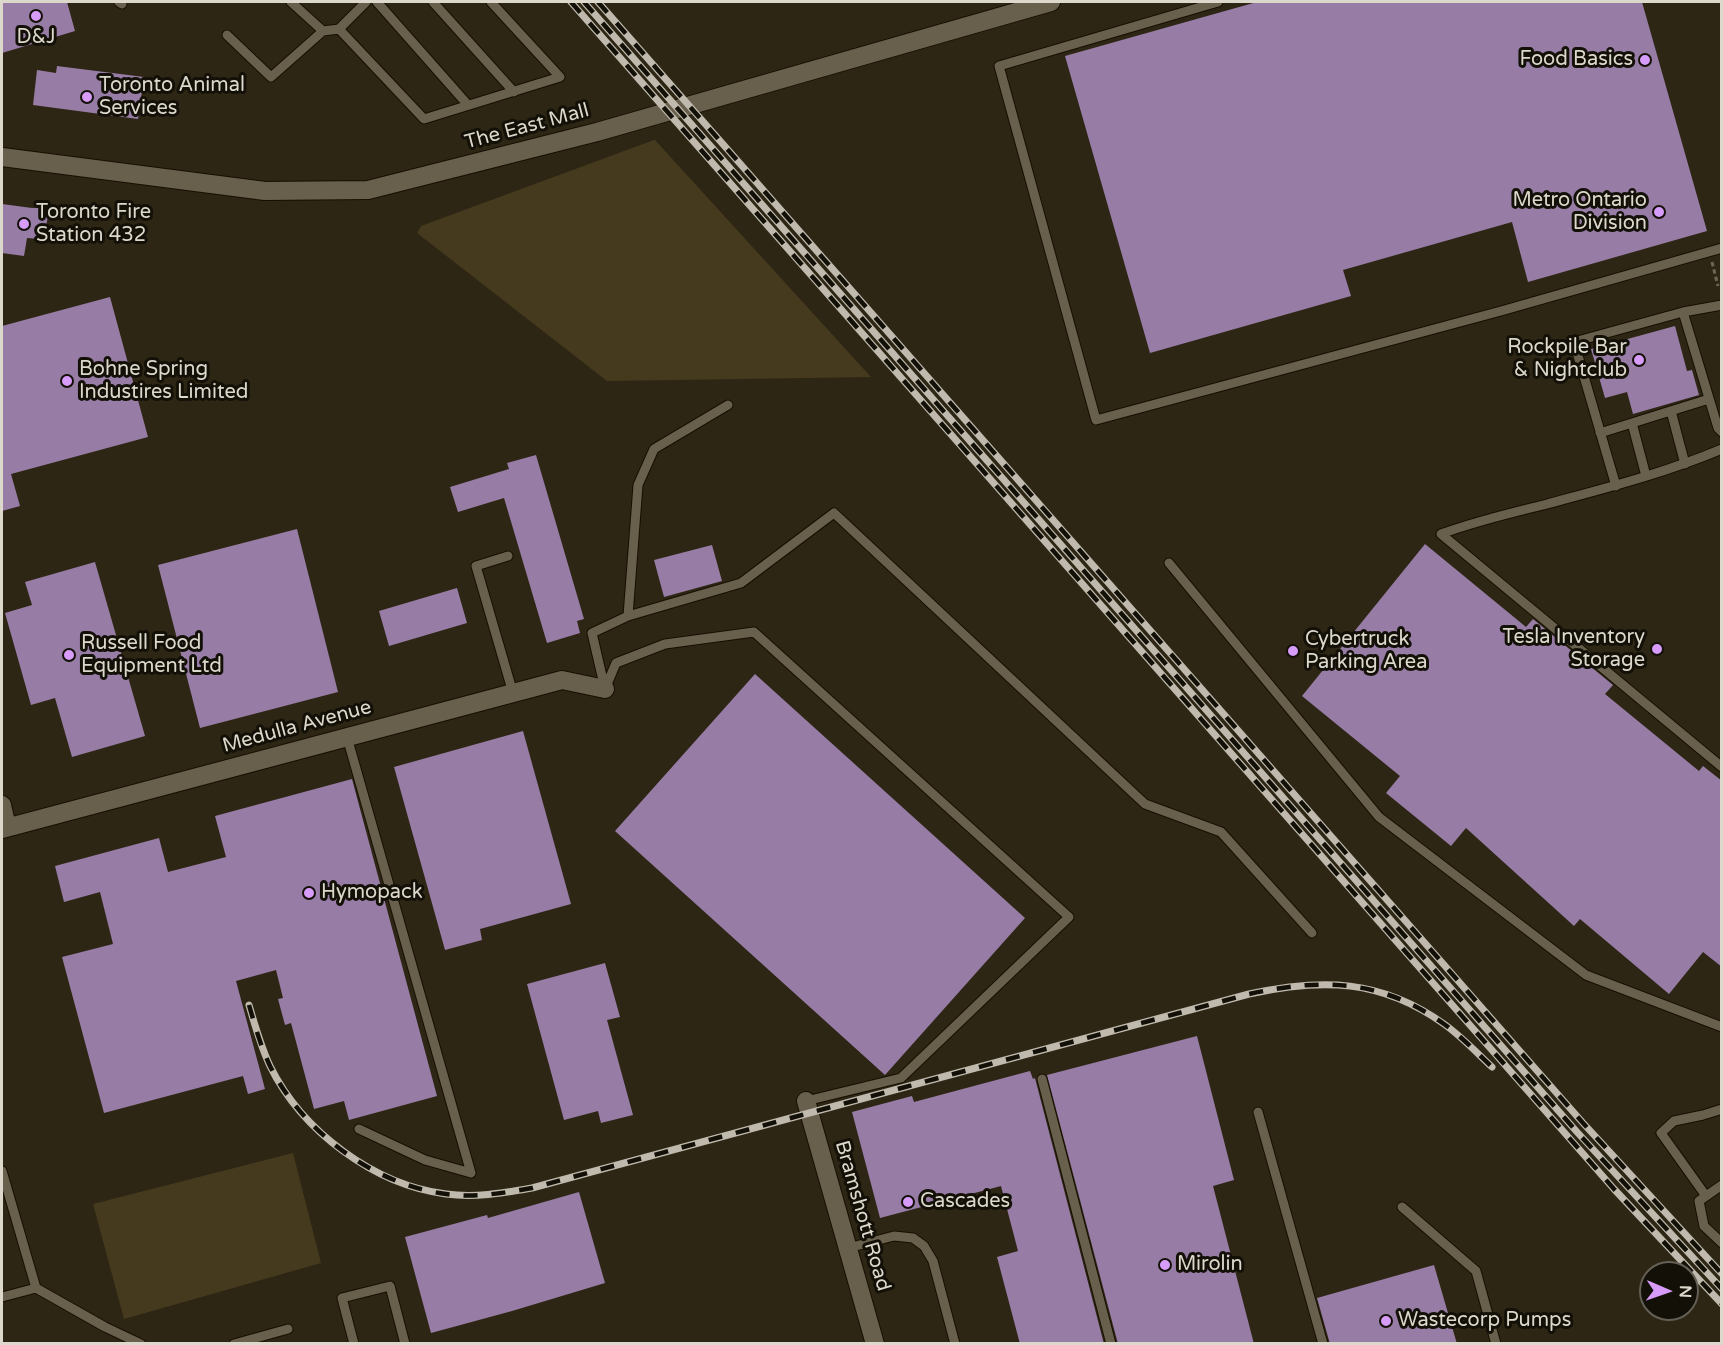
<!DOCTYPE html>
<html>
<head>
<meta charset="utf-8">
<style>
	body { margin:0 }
	#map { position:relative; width:1723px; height:1345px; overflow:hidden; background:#2e2615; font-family:"Varela Round",sans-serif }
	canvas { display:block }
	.frame { position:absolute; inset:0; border:3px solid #ddd8cc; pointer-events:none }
	.north { position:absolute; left:1639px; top:1261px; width:60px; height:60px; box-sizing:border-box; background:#131008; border:2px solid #646056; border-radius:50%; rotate:92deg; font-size:16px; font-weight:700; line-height:24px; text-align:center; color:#ddd8cc }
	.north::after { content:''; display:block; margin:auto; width:21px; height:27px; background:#d79bf9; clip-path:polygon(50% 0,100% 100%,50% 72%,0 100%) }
</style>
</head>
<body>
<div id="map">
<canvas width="1723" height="1345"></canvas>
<div class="frame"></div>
<div class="north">N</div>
</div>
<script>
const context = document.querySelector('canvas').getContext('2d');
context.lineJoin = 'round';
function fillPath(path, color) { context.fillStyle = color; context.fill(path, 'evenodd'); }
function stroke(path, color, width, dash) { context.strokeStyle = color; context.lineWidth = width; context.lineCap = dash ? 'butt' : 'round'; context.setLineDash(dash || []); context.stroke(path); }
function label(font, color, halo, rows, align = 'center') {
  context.font = font + ' "Varela Round",sans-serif'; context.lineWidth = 6; context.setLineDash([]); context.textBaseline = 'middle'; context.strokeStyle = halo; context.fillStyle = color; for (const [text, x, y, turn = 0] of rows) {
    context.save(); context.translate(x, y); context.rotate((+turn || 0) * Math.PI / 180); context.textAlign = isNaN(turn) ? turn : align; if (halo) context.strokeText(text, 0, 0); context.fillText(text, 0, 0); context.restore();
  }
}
fillPath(new Path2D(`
	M654 140H655L871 377 607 381 417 233 421 226Z
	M293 1153 321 1263 124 1319 93 1204Z`), '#463a1e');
fillPath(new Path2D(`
	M2 2H67L75 31 2 53Z
	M1257 2H1642L1707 231 1528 282 1512 222 1343 270 1351 296 1150 353 1065 56Z
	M57 66 144 77 138 119 33 105 37 70 56 73Z
	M2 204 32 208H43L48 215 45 234 40 239 27 238 24 256 2 253Z
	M110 297 148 437 11 474 20 506 2 511V326Z
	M1675 326 1687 371 1692 370 1699 395 1633 414 1627 392 1605 398 1591 349Z
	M536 455 584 619 577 621 580 633 547 643 504 498 458 512 450 487 509 469 507 463Z
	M297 529 338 692 200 728 158 565Z
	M1425 544 1526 627 1533 619 1613 685 1605 694 1699 771 1703 766 1722 781V967L1703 952 1669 994 1580 919 1574 926 1466 828 1451 846 1386 793 1400 776 1302 696Z
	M712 545 722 581 664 597 654 560Z
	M95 562 145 736 72 757 55 698 31 705 5 613 32 605 25 582Z
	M457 588 467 623 389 646 379 611Z
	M755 674 1025 918 885 1075 615 831Z
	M523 731 571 904 480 929 482 940 445 950 394 767Z
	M352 779 437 1096 349 1120 344 1101 314 1109 291 1023 285 1025 278 999 283 998 276 970 236 981 265 1089 248 1094 243 1076 104 1113 62 957 113 944 100 892 64 902 55 866 159 838 168 872 226 857 215 816Z
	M605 963 620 1017 607 1020 633 1115 601 1123 598 1111 564 1120 527 984Z
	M1197 1036 1234 1180 1213 1186 1254 1344H1118L1047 1075Z
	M1030 1071 1033 1079 1035 1078 1104 1344H1020L997 1257 1018 1251 1001 1186 880 1218 852 1112 912 1096 914 1102Z
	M579 1192 605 1283 512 1311 431 1333 405 1237 487 1215 488 1218Z
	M1434 1265 1457 1344H1330L1317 1298Z`), '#977da6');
const service = new Path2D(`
	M119 2 122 4
	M291 2 323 31 339 29 366 2
	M377 2 468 105
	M433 2 514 92
	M1218 2 999 66 1096 420 1501 311 1722 248
	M339 29 424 119 560 77 491 2
	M227 35 271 77 323 31
	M1683 312 1718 428 1722 432
	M1671 411 1685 464
	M1632 423 1646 476
	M1600 433 1709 399
	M1722 449C1665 473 1606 488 1547 504 1511 513 1476 521 1441 534L1722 767
	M1616 486 1574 342 1683 312 1722 305
	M508 556 476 566 513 693
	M1169 563 1379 817 1586 975 1722 1027
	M628 616 638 485 654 449 728 405
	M605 689 592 633 628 616 741 583 834 513 1145 804 1221 832 1312 933
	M605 689 616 663 665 644 754 632 1069 917 901 1078 806 1101
	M347 737 471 1173 425 1160 359 1129
	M1042 1079 1111 1344
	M1258 1112 1323 1344
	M2 1171 36 1288 2 1297
	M1722 1185 1699 1201 1704 1226 1722 1243
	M1706 1196 1661 1133 1674 1121 1703 1115 1722 1109
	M1402 1207 1476 1271 1496 1344
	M848 1248 894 1236 913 1238 924 1246 933 1261 955 1344
	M36 1288 105 1327 141 1344
	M234 1344 288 1329
	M354 1344 342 1298 390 1286 405 1344`);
const minor = new Path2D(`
	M2 805 7 827
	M2 829 562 680 605 689
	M806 1101 875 1344`);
const secondary = new Path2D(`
	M2 157 265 191 368 190 597 132 1051 2`);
stroke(service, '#160f01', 11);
stroke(minor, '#160f01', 20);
stroke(secondary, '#160f01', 20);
stroke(new Path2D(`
	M1712 262 1718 286`), '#6d6657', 3, [4.5, 3]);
stroke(service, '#685f4c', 9);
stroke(minor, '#685f4c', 18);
stroke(secondary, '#685f4c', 18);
const rail = new Path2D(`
	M571 2 1614 1189 1722 1304
	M584 2 1577 1132 1722 1289
	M598 2 1583 1123 1722 1274
	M249 1005C255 1026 261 1047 270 1066 302 1131 374 1185 446 1194 475 1198 503 1193 532 1188L1249 994C1322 978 1381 979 1444 1024 1461 1036 1476 1052 1492 1067`);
stroke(rail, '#bfbaad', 7);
stroke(rail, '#131008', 4.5, [14]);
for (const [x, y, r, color] of [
	[36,16,6,"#d79bf9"],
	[1645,60,6,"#d79bf9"],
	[87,97,6,"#d79bf9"],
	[1659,212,6,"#d79bf9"],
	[24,224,6,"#d79bf9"],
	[1639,360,6,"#d79bf9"],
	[67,381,6,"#d79bf9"],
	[1657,649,6,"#d79bf9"],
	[1293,651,6,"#d79bf9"],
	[69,655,6,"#d79bf9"],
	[309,893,6,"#d79bf9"],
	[908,1202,6,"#d79bf9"],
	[1165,1265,6,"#d79bf9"],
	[1386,1321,6,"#d79bf9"]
]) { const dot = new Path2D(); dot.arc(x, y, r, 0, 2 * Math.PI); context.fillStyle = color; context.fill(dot); stroke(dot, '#131008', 2); }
label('20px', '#ddd8cc', '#131008', [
	["D&J",36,38,"center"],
	["Food Basics",1633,60,"right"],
	["Toronto Animal",99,86],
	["Services",99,109],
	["Metro Ontario",1647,201,"right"],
	["Division",1647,224,"right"],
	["Toronto Fire",36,213],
	["Station 432",36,236],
	["Rockpile Bar",1627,348,"right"],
	["& Nightclub",1627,371,"right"],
	["Bohne Spring",79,370],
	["Industires Limited",79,393],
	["Tesla Inventory",1645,638,"right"],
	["Storage",1645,661,"right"],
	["Cybertruck",1305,640],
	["Parking Area",1305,663],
	["Russell Food",81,644],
	["Equipment Ltd",81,667],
	["Hymopack",321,893],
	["Cascades",920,1202],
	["Mirolin",1177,1265],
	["Wastecorp Pumps",1398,1321]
], 'left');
label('20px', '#ddd8cc', '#131008', [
	["The East Mall",527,127,-15],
	["Medulla Avenue",297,727,-15],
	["Bramshott Road",862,1216,74]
]);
</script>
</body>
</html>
